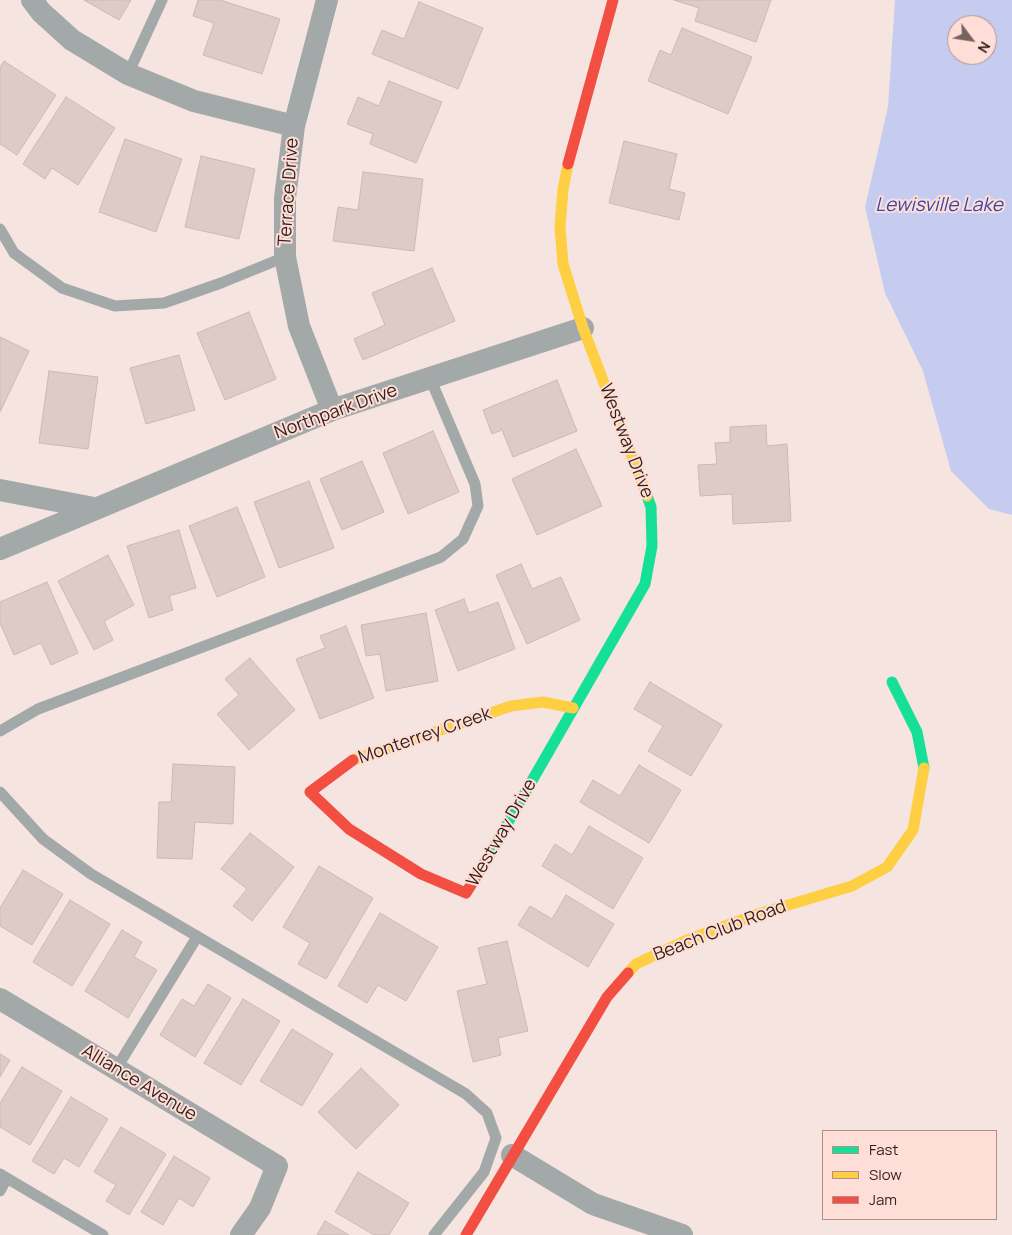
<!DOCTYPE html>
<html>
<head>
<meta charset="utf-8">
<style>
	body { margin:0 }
	#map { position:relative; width:1012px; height:1235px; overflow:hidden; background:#f5e4df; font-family:Manrope,sans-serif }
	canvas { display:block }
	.legend { position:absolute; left:822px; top:1130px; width:175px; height:90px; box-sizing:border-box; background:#feded6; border:1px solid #ac928b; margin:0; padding:6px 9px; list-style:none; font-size:15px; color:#321f1b }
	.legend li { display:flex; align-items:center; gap:10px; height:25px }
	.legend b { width:25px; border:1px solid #ac928b }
	.north { position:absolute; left:947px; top:15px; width:50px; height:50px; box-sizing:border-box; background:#feded6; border:1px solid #ac928b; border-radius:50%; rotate:121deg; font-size:14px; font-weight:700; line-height:20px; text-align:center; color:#321f1b }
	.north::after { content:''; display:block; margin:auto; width:18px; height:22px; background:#766460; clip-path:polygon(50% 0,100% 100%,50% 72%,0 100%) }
</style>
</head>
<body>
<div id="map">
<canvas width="1012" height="1235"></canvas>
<ul class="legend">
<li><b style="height:6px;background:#16e098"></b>Fast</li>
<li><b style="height:6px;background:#ffcf43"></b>Slow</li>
<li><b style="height:6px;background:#f24e42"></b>Jam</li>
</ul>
<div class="north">N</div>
</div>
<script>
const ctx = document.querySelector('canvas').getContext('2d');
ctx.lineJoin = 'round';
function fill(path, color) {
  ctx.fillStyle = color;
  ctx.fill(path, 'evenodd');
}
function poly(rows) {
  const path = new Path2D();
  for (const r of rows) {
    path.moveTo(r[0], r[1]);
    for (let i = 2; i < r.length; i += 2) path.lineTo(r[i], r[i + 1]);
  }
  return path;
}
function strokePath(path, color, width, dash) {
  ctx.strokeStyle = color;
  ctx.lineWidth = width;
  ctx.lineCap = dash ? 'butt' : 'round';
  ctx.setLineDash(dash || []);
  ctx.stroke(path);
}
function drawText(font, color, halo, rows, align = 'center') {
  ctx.font = font + ' Manrope,sans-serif';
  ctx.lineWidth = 4;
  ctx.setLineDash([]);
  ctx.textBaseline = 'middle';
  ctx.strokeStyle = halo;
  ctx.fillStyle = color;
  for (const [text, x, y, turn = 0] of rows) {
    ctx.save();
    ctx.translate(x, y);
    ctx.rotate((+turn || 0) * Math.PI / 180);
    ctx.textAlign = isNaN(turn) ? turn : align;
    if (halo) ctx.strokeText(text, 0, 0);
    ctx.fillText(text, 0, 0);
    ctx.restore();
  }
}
const water = poly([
	[895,0,1012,0,1012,515,989,509,951,471,923,371,885,293,865,207,888,107],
	[957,25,987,25,987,55,957,55]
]);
const building = poly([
	[84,0,131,0,119,20,84,0],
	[198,0,220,0,280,19,262,74,203,55,214,23,193,16,198,0],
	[674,0,771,0,756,42,695,21,699,8,674,0],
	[419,2,483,28,458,89,372,54,382,30,404,39,419,2],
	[682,28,752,57,728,114,648,81,660,50,671,55,682,28],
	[4,61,56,95,17,155,0,144,0,67,4,61],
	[389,81,442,102,416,163,370,144,373,134,347,124,358,97,379,106,389,81],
	[66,97,115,128,78,185,52,168,45,179,23,164,66,97],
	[125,139,182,159,156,232,99,212,125,139],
	[624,141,677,154,669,189,685,193,679,220,609,203,624,141],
	[201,156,255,169,239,239,185,227,201,156],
	[363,172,423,179,414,251,333,241,338,207,358,210,363,172],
	[432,268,455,321,363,360,354,339,385,325,372,293,432,268],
	[249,312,276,379,225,400,197,333,249,312],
	[0,337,29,351,0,412,0,337],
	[179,355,195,410,146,424,130,368,179,355],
	[49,371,98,377,88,449,39,443,49,371],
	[557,380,577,431,513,457,502,430,492,434,483,410,557,380],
	[766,425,767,446,787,444,791,521,733,524,732,494,700,496,698,465,717,464,715,443,730,442,730,427,766,425],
	[433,431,459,492,408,514,383,453,433,431],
	[576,449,602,506,537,535,512,479,576,449],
	[362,461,384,512,342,530,320,479,362,461],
	[309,481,334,548,279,568,254,502,309,481],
	[237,507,265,577,217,597,189,526,237,507],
	[179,530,196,588,169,596,173,610,149,618,127,546,179,530],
	[108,555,134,605,104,621,113,640,94,650,58,581,108,555],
	[521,564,532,589,561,577,580,620,527,644,496,575,521,564],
	[47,582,78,653,51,665,41,643,14,655,0,623,0,602,47,582],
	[464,599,469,613,498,602,515,649,458,671,435,610,464,599],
	[426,613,438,681,386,691,380,654,366,656,361,625,426,613],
	[346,626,374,698,320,719,296,659,325,648,320,636,346,626],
	[250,658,295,710,249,750,217,714,239,695,225,679,250,658],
	[650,682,722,725,691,776,648,751,663,726,634,709,650,682],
	[173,764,235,767,233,824,195,822,192,859,157,858,159,802,171,802,173,764],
	[639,765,681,790,649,843,580,802,593,780,620,796,639,765],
	[589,826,643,858,613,909,542,866,555,844,572,855,589,826],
	[250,833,294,867,252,921,233,906,247,889,221,869,250,833],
	[319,866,373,898,326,979,298,964,310,943,283,927,319,866],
	[23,870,63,894,32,945,0,926,0,908,23,870],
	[566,895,614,924,588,967,518,925,530,906,552,919,566,895],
	[70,900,110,924,72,986,33,962,70,900],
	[380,913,438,947,406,1001,378,985,367,1003,338,986,380,913],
	[122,930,142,942,134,957,157,970,128,1018,85,991,122,930],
	[507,941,528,1031,498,1038,501,1055,473,1062,457,991,487,984,478,948,507,941],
	[208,984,231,998,195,1057,160,1035,182,999,194,1006,208,984],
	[243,999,280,1021,241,1085,204,1063,243,999],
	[292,1029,333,1054,302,1106,260,1081,292,1029],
	[0,1054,10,1060,0,1077,0,1054],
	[22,1067,62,1091,30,1145,0,1127,0,1103,22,1067],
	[361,1068,399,1105,356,1149,318,1112,361,1068],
	[71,1097,108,1119,79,1167,64,1158,54,1174,32,1161,71,1097],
	[121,1127,166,1154,129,1215,106,1201,116,1185,94,1172,121,1127],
	[174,1156,210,1178,193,1207,179,1198,163,1225,141,1212,174,1156],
	[358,1172,409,1203,389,1235,374,1235,335,1212,358,1172],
	[325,1221,349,1235,317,1235,325,1221]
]);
const lane = poly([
	[128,74,162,0],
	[0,229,14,253,62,288,115,306,164,303,221,283,285,257],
	[0,731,38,709,441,557,463,539,478,506,475,484,430,378],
	[0,792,43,839,91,874,466,1094,487,1113,496,1138,484,1172,434,1235],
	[116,1069,197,937],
	[0,1174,103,1235],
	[0,1191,7,1178]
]);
const street = poly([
	[32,0,41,12,72,40,128,74,194,101,294,126],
	[327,0,294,126,285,198,285,257,299,326,332,410],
	[0,490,94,508],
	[0,549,332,410,583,328],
	[0,999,277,1166,260,1208,241,1235],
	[512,1155,593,1204,682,1235]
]);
const fast = poly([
	[892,682,917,732,924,768],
	[487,859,645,584,652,546,651,507,647,496]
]);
const slow = poly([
	[568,164,563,189,560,227,563,264,583,328,647,496],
	[353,760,511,706,543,702,573,708],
	[628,973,636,964,687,940,758,914,852,886,887,867,913,830,924,768]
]);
const jam = poly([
	[568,164,613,0],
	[353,760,310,792,349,829,421,874,466,893,487,859],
	[466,1235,607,997,628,973]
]);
const streetNames = [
	["Terrace Drive",289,192,-86],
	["Northpark Drive",336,412,-20],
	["Westway Drive",626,441,69],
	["Monterrey Creek",425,736,-19],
	["Westway Drive",502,833,-60],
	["Beach Club Road",720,931,-21],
	["Alliance Avenue",139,1083,31]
];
const waterNames = [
	["Lewisville Lake",939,206]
];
fill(water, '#c6ccef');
fill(building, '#decbc7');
strokePath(building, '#cab9b4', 1);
strokePath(lane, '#a3a8a9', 11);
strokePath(street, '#a3a8a9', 22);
strokePath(fast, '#16e098', 11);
strokePath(slow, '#ffcf43', 11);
strokePath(jam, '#f24e42', 11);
drawText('18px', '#321f1b', '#feded6', streetNames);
drawText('italic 19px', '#3a47aa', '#feded6', waterNames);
</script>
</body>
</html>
